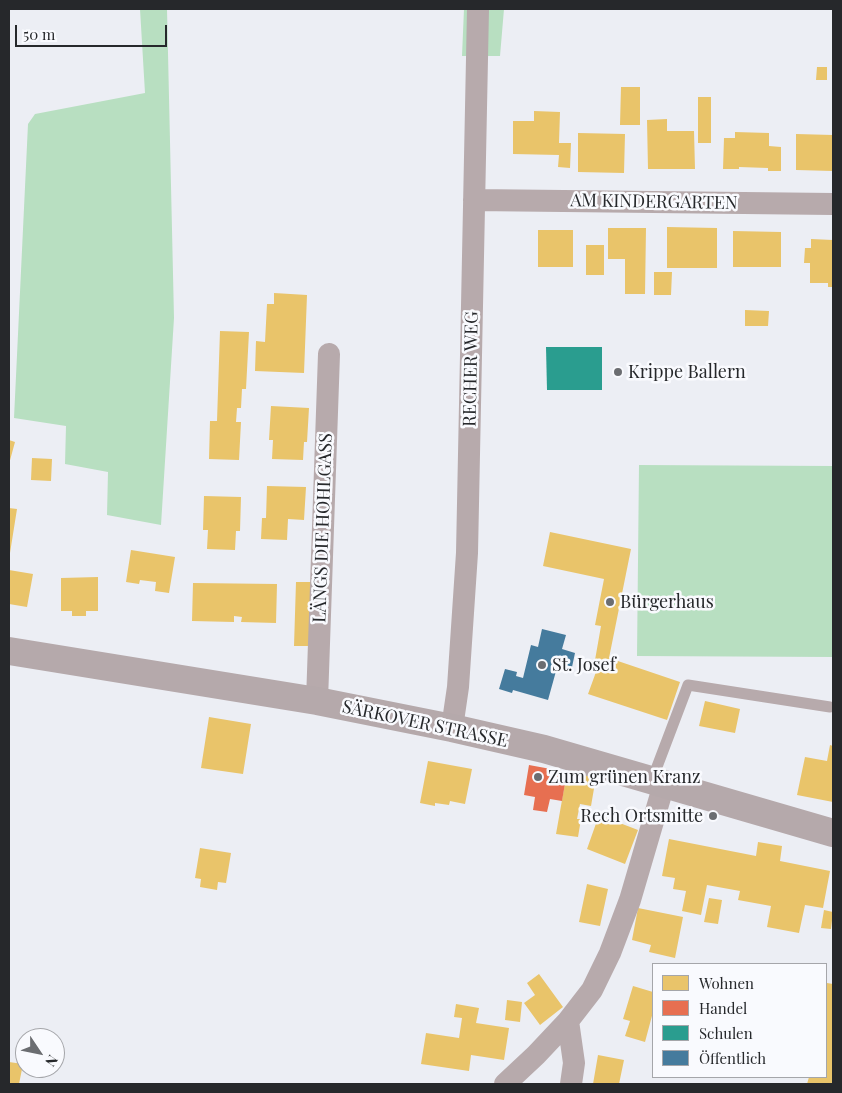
<!DOCTYPE html>
<html>
<head>
<meta charset="utf-8">
<style>
	body { margin:0 }
	#map { position:relative; width:842px; height:1093px; overflow:hidden; background:#eceef4; font-family:"Playfair Display",serif }
	canvas { display:block }
	.frame { position:absolute; inset:0; border:10px solid #26282b; pointer-events:none }
	.legend { position:absolute; left:652px; top:963px; width:175px; height:115px; box-sizing:border-box; background:#f9fafe; border:1px solid #a5a6aa; margin:0; padding:6px 9px; list-style:none; font-size:15px; color:#26282b }
	.legend li { display:flex; align-items:center; gap:10px; height:25px }
	.legend b { width:25px; border:1px solid #a5a6aa }
	.north { position:absolute; left:15px; top:1028px; width:50px; height:50px; box-sizing:border-box; background:#f9fafe; border:1px solid #a5a6aa; border-radius:50%; rotate:124deg; font-size:14px; font-weight:700; line-height:20px; text-align:center; color:#26282b }
	.north::after { content:''; display:block; margin:auto; width:18px; height:22px; background:#6b6d71; clip-path:polygon(50% 0,100% 100%,50% 72%,0 100%) }
	.scale { position:absolute; left:15px; top:25px; width:152px; height:22px; box-sizing:border-box; border:2px solid #26282b; border-top:0; padding-left:6px; font-size:15px; line-height:18px; white-space:nowrap; color:#26282b; -webkit-text-stroke:4px #f9fafe; paint-order:stroke }
</style>
</head>
<body>
<div id="map">
<canvas width="842" height="1093"></canvas>
<div class="frame"></div>
<ul class="legend">
<li><b style="height:14px;background:#e9c46a"></b>Wohnen</li>
<li><b style="height:14px;background:#e76f51"></b>Handel</li>
<li><b style="height:14px;background:#2a9d8f"></b>Schulen</li>
<li><b style="height:14px;background:#457b9d"></b>Öffentlich</li>
</ul>
<div class="north">N</div>
<div class="scale">50 m</div>
</div>
<script>
const ctx = document.querySelector('canvas').getContext('2d');
ctx.lineJoin = 'round';
function fill(path, color) {
  ctx.fillStyle = color;
  ctx.fill(path, 'evenodd');
}
function poly(rows) {
  const path = new Path2D();
  for (const r of rows) {
    path.moveTo(r[0], r[1]);
    for (let i = 2; i < r.length; i += 2) path.lineTo(r[i], r[i + 1]);
  }
  return path;
}
function strokePath(path, color, width, dash) {
  ctx.strokeStyle = color;
  ctx.lineWidth = width;
  ctx.lineCap = dash ? 'butt' : 'round';
  ctx.setLineDash(dash || []);
  ctx.stroke(path);
}
function drawText(font, color, halo, rows, align = 'center') {
  ctx.font = font + ' "Playfair Display",serif';
  ctx.lineWidth = 5;
  ctx.setLineDash([]);
  ctx.textBaseline = 'middle';
  ctx.strokeStyle = halo;
  ctx.fillStyle = color;
  for (const [text, x, y, turn = 0] of rows) {
    ctx.save();
    ctx.translate(x, y);
    ctx.rotate((+turn || 0) * Math.PI / 180);
    ctx.textAlign = isNaN(turn) ? turn : align;
    if (halo) ctx.strokeText(text, 0, 0);
    ctx.fillText(text, 0, 0);
    ctx.restore();
  }
}
const green = poly([
	[140,9,167,9,174,318,161,525,107,515,108,472,65,464,66,426,14,418,28,124,35,114,145,93],
	[464,9,504,9,500,56,462,56],
	[639,465,833,466,833,657,637,656]
]);
const homes = poly([
	[817,67,827,67,827,80,816,80],
	[621,87,640,87,640,125,620,125],
	[698,97,711,97,711,143,698,143],
	[534,111,560,112,559,143,571,143,570,168,558,167,559,155,513,154,513,121,534,121],
	[667,119,667,131,694,131,695,169,648,169,647,120],
	[735,132,769,133,769,146,781,147,781,171,768,171,768,168,739,167,739,169,723,169,724,138,735,138],
	[578,133,625,134,624,173,578,172],
	[796,134,833,135,833,171,796,170],
	[667,227,717,228,717,268,667,268],
	[608,228,646,228,645,294,625,294,625,259,608,259],
	[538,230,573,230,573,267,538,267],
	[733,231,781,232,781,267,733,267],
	[811,239,833,240,833,287,828,287,828,283,810,283,810,263,804,263,805,248,811,248],
	[586,245,604,245,604,275,586,275],
	[654,272,672,272,671,295,654,295],
	[274,293,307,295,304,373,255,371,256,341,265,342,267,304,274,304],
	[745,310,769,311,768,326,745,326],
	[220,331,249,332,246,389,242,389,241,408,237,408,236,422,241,422,239,460,209,459,210,421,217,421],
	[271,406,309,408,307,442,304,442,303,460,272,459,273,440,269,440],
	[9,440,15,442,9,464],
	[32,458,52,459,51,481,31,480],
	[267,486,306,487,304,520,288,519,287,540,261,539,262,518,266,518],
	[204,496,241,497,240,531,236,531,235,550,207,549,208,530,203,530],
	[9,508,17,509,10,553,9,553],
	[550,532,631,549,609,658,680,682,667,720,588,694,600,661,595,660,601,626,595,625,604,579,543,566],
	[131,550,175,557,169,593,155,591,156,582,140,580,139,584,126,582],
	[9,570,33,574,27,607,9,604],
	[98,577,98,611,86,611,86,616,72,616,72,611,61,611,61,578],
	[296,582,314,582,313,646,294,646],
	[193,583,277,584,276,623,241,622,242,617,234,616,234,622,192,621],
	[705,701,740,709,735,733,699,726],
	[209,717,251,724,243,774,201,768],
	[830,745,833,746,833,802,797,795,805,757,827,761],
	[428,761,472,769,465,804,450,801,449,805,435,803,435,806,420,803],
	[567,772,596,777,591,806,580,804,577,819,581,819,578,837,556,834],
	[599,815,638,830,625,864,587,849],
	[669,839,756,856,758,842,782,846,780,861,830,871,823,908,805,905,799,933,767,927,771,906,738,900,740,891,707,885,701,915,682,911,686,891,673,889,675,878,662,876],
	[200,848,231,853,226,883,218,882,217,890,200,887,201,879,195,878],
	[587,884,608,889,600,926,579,922],
	[709,898,722,900,718,924,704,922],
	[638,908,683,917,675,958,649,952,651,945,632,940],
	[824,910,833,912,831,929,821,928],
	[539,974,563,1007,540,1025,524,1003,535,995,527,983],
	[827,983,833,984,833,1084,807,1084,809,1077,826,1077,826,991],
	[633,986,653,992,653,1012,645,1042,625,1036,630,1021,623,1019],
	[507,1000,522,1002,520,1022,505,1020],
	[456,1004,479,1008,476,1023,509,1028,504,1060,471,1055,469,1071,421,1064,426,1033,459,1038,462,1018,454,1017],
	[598,1055,624,1060,619,1084,593,1084],
	[9,1062,23,1064,19,1084,9,1084]
]);
const shops = poly([
	[529,765,567,772,562,801,550,799,547,812,533,810,535,797,524,795]
]);
const schools = poly([
	[546,347,602,347,602,390,547,390]
]);
const public = poly([
	[542,629,566,635,562,649,575,653,572,667,558,664,548,700,513,690,512,693,499,689,505,669,517,672,516,676,523,678,531,645,538,647]
]);
const service = poly([
	[652,780,688,685,830,707]
]);
const minor = poly([
	[474,200,833,204],
	[317,701,329,354],
	[452,728,458,687,467,553,478,9],
	[568,1021,574,1063,571,1084],
	[505,1084,536,1055,568,1021,592,990,610,953,630,900,664,784]
]);
const secondary = poly([
	[9,651,317,701,452,728,544,749,833,833]
]);
const markers = [
	[618,372,5,"#6b6d71"],
	[610,602,5,"#6b6d71"],
	[542,665,5,"#6b6d71"],
	[538,777,5,"#6b6d71"],
	[713,816,5,"#6b6d71"]
];
const streetNames = [
	["AM KINDERGARTEN",654,202,1],
	["RECHER WEG",471,369,-89],
	["LÄNGS DIE HOHLGASS",323,528,-88],
	["SÄRKOVER STRASSE",425,724,12]
];
const poiNames = [
	["Krippe Ballern",628,372],
	["Bürgerhaus",620,602],
	["St. Josef",552,665],
	["Zum grünen Kranz",548,777],
	["Rech Ortsmitte",703,816,"right"]
];
fill(green, '#b8dfc1');
fill(homes, '#e9c46a');
fill(shops, '#e76f51');
fill(schools, '#2a9d8f');
fill(public, '#457b9d');
strokePath(service, '#b7aaac', 11);
strokePath(minor, '#b7aaac', 22);
strokePath(secondary, '#b5a9ab', 28);
for (const [x, y, r, color] of markers) {
  const dot = new Path2D();
  dot.arc(x, y, r, 0, 2 * Math.PI);
  ctx.fillStyle = color;
  ctx.fill(dot);
  strokePath(dot, '#f9fafe', 2);
}
drawText('18px', '#26282b', '#f9fafe', streetNames);
drawText('18px', '#26282b', '#f9fafe', poiNames, 'left');
</script>
</body>
</html>
